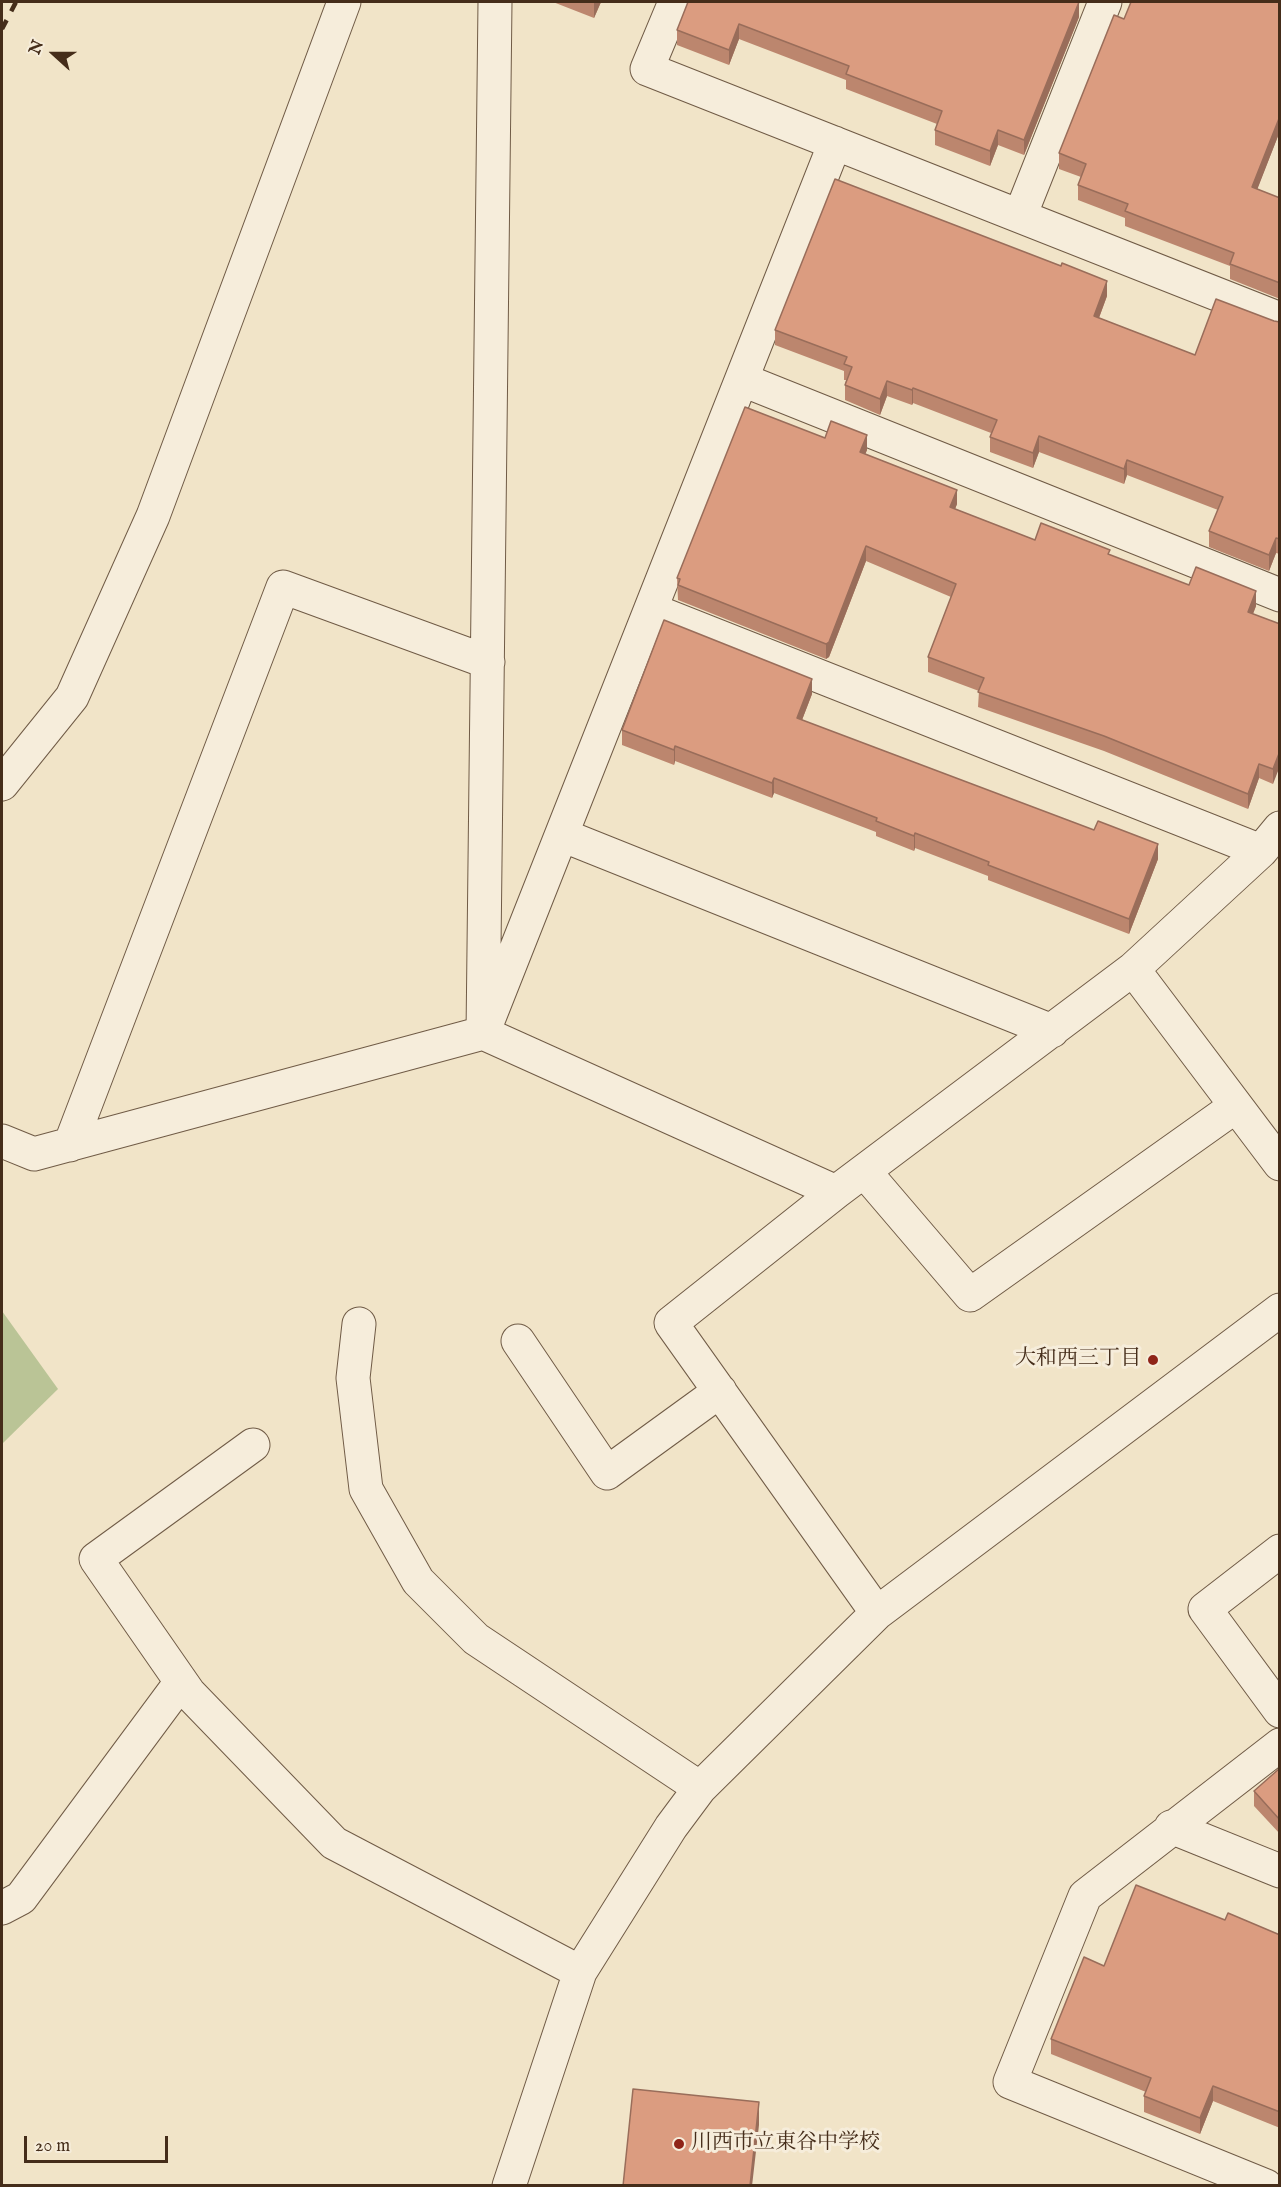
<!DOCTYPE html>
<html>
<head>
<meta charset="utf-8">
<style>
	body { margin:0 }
	#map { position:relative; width:1281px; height:2187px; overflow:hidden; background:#f1e4c8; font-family:"IM FELL English",serif }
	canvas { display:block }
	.frame { position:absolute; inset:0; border:3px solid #452d1a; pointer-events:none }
	.north { position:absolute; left:24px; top:24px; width:60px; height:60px; -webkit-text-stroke:4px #f6eddb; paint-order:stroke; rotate:291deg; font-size:16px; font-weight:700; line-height:24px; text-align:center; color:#452d1a }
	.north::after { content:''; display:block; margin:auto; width:21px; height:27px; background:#452d1a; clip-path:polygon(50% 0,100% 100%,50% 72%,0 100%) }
	.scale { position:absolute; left:24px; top:2136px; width:144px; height:27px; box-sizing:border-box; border:3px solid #452d1a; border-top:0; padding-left:8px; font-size:18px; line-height:21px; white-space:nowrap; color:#452d1a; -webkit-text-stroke:4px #f6eddb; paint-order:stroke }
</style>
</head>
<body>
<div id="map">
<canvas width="1281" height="2187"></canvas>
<div class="frame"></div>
<div class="north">N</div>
<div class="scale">20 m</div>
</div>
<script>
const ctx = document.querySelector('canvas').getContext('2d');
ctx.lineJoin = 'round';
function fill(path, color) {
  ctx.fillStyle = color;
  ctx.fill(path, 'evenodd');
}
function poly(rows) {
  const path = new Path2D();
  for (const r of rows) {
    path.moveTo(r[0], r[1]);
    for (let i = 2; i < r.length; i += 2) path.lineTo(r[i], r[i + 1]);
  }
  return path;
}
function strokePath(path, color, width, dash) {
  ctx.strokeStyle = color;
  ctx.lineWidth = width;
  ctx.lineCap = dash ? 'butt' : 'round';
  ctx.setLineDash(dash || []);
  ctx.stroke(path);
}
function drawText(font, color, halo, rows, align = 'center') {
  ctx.font = font + ' "IM FELL English","Noto Serif JP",serif';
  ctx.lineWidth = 6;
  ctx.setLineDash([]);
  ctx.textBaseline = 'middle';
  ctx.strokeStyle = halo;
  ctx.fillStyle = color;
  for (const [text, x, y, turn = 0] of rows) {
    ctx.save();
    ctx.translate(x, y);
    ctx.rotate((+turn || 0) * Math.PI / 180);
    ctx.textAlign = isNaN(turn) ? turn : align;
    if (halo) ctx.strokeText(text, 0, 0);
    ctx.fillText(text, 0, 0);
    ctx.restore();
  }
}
const green = poly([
	[2,1311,58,1389,2,1444]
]);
const minor = poly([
	[675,2,647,69,1280,319],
	[835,143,483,1033,836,1192,1133,969,1261,851,1280,828],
	[1020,216,1105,2],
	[743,380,1280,595],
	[652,610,1261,851],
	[2,784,72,697,153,516,344,2],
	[562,835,1052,1031],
	[1133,969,1280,1164],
	[2,1141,34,1154,483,1033,495,2],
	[70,1145,283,587,488,662],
	[864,1171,970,1295,1236,1106],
	[836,1192,671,1323,877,1613],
	[359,1324,353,1378,366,1489,418,1581,476,1639,700,1788],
	[518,1341,607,1473,720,1391],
	[253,1445,96,1559,189,1693,334,1843,580,1972],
	[1280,1551,1205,1609,1280,1711],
	[1171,1827,1280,1871],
	[2,1908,21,1898,181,1682],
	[509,2186,580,1972,671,1827,700,1788,877,1613,1280,1310],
	[1266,2186,1010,2082,1085,1896,1280,1745]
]);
const rail = poly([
	[2,29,16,2]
]);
const wall = poly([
	[553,2,601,2,594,18],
	[688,2,1079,17,1024,155,998,145,990,166,935,145,935,130,937,124,846,89,846,80,739,39,729,65,677,45,677,30],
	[1280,131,1257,189,1280,198,1280,299,1230,279,1230,266,1125,226,1125,218,1078,200,1078,185,1081,177,1059,169,1059,153],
	[1107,296,1099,318,1195,355,1274,321,1280,322,1280,554,1276,553,1269,571,1209,547,1209,531,1218,510,1127,475,1124,484,1039,452,1033,468,990,452,990,437,991,433,913,403,912,405,887,396,880,415,845,400,845,385,846,380,844,380,844,371,775,345,775,330],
	[825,438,867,450,865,454,957,504,955,509,1035,540,1110,555,1189,585,1256,606,1253,614,1280,624,1273,784,1259,778,1248,809,1104,751,978,707,979,691,928,672,928,657,951,597,866,561,829,657,826,659,678,600,677,578],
	[812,694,802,720,1158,859,1129,934,988,880,988,876,915,848,914,851,876,836,876,832,774,793,772,798,675,761,674,765,622,745,622,730],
	[1280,1768,1280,1834,1254,1806,1254,1791],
	[1225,1920,1280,1935,1280,2128,1213,2101,1200,2134,1144,2112,1144,2096,1146,2092,1051,2054,1051,2039,1104,1966]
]);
const shadedWall = poly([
	[594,2,601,2,594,18],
	[1079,2,1079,17,1024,155,1024,140],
	[739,24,739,39,729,65,729,50],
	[1280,116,1280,131,1252,203,1252,187],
	[998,130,998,145,990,166,990,151],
	[1107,281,1107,296,1094,331,1094,316],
	[887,381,887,396,880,415,880,399],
	[913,388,913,403,912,405,912,390],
	[867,435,867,450,860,467,860,452],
	[1039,436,1039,452,1033,468,1033,453],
	[1127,460,1127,475,1124,484,1124,469],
	[957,490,957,504,950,522,950,507],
	[1276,538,1276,553,1269,571,1269,555],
	[866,546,866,561,829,657,826,659,826,644],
	[1256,591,1256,606,1248,626,1248,612],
	[812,679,812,694,797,733,797,718],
	[675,746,675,761,674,765,674,750],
	[1280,751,1280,766,1273,784,1273,769],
	[1259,764,1259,778,1248,809,1248,794],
	[774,778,774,793,772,798,772,783],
	[915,833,915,848,914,851,914,836],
	[1158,844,1158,859,1129,934,1129,919],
	[1213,2086,1213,2101,1200,2134,1200,2118],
	[759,2102,759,2125,752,2186,750,2186]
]);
const building = poly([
	[688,2,1079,2,1024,140,998,130,990,151,935,130,942,111,846,74,849,66,739,24,729,50,677,30,688,2],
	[1131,2,1280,2,1280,116,1252,187,1280,198,1280,283,1230,264,1234,253,1125,211,1128,204,1078,185,1086,164,1059,153,1114,15,1124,19,1131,2],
	[835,179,1061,266,1062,263,1107,281,1094,316,1195,355,1216,299,1274,321,1280,322,1280,539,1276,538,1269,555,1209,531,1223,497,1127,460,1124,469,1039,436,1033,453,990,437,997,420,913,388,912,390,887,381,880,399,845,385,852,367,844,364,847,357,775,330,835,179],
	[745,407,825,438,831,421,867,435,860,452,957,490,950,507,1035,540,1041,523,1110,550,1108,554,1189,585,1196,567,1256,591,1248,612,1280,624,1280,751,1273,769,1259,764,1248,794,1104,736,978,692,984,678,928,657,956,584,866,546,829,642,826,644,678,585,680,579,677,578,745,407],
	[664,620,812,679,797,718,1094,830,1098,821,1158,844,1129,919,988,865,989,862,915,833,914,836,876,821,877,818,774,778,772,783,675,746,674,750,622,730,664,620],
	[1280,1768,1280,1820,1254,1791,1280,1768],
	[1136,1885,1225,1920,1228,1913,1280,1935,1280,2112,1213,2086,1200,2118,1144,2096,1151,2078,1051,2039,1084,1957,1104,1966,1136,1885],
	[633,2089,759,2102,750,2186,623,2186,633,2089]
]);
const markers = [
	[1153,1360,6,"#8f2418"],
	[679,2144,6,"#8f2418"]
];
const poiNames = [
	["大和西三丁目",1141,1360],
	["川西市立東谷中学校",691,2144,"left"]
];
fill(green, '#bac496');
strokePath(minor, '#705b46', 35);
strokePath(minor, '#f6eddb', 33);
strokePath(rail, '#452d1a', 4.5, [10, 10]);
fill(wall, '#bc866e');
fill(shadedWall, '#996d5a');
fill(building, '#db9c80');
strokePath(building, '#996d5a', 1.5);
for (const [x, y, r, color] of markers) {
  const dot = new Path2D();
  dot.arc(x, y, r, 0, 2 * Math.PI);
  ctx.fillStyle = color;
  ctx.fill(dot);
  strokePath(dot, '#f6eddb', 2);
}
drawText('21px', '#452d1a', '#f6eddb', poiNames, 'right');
</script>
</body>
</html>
